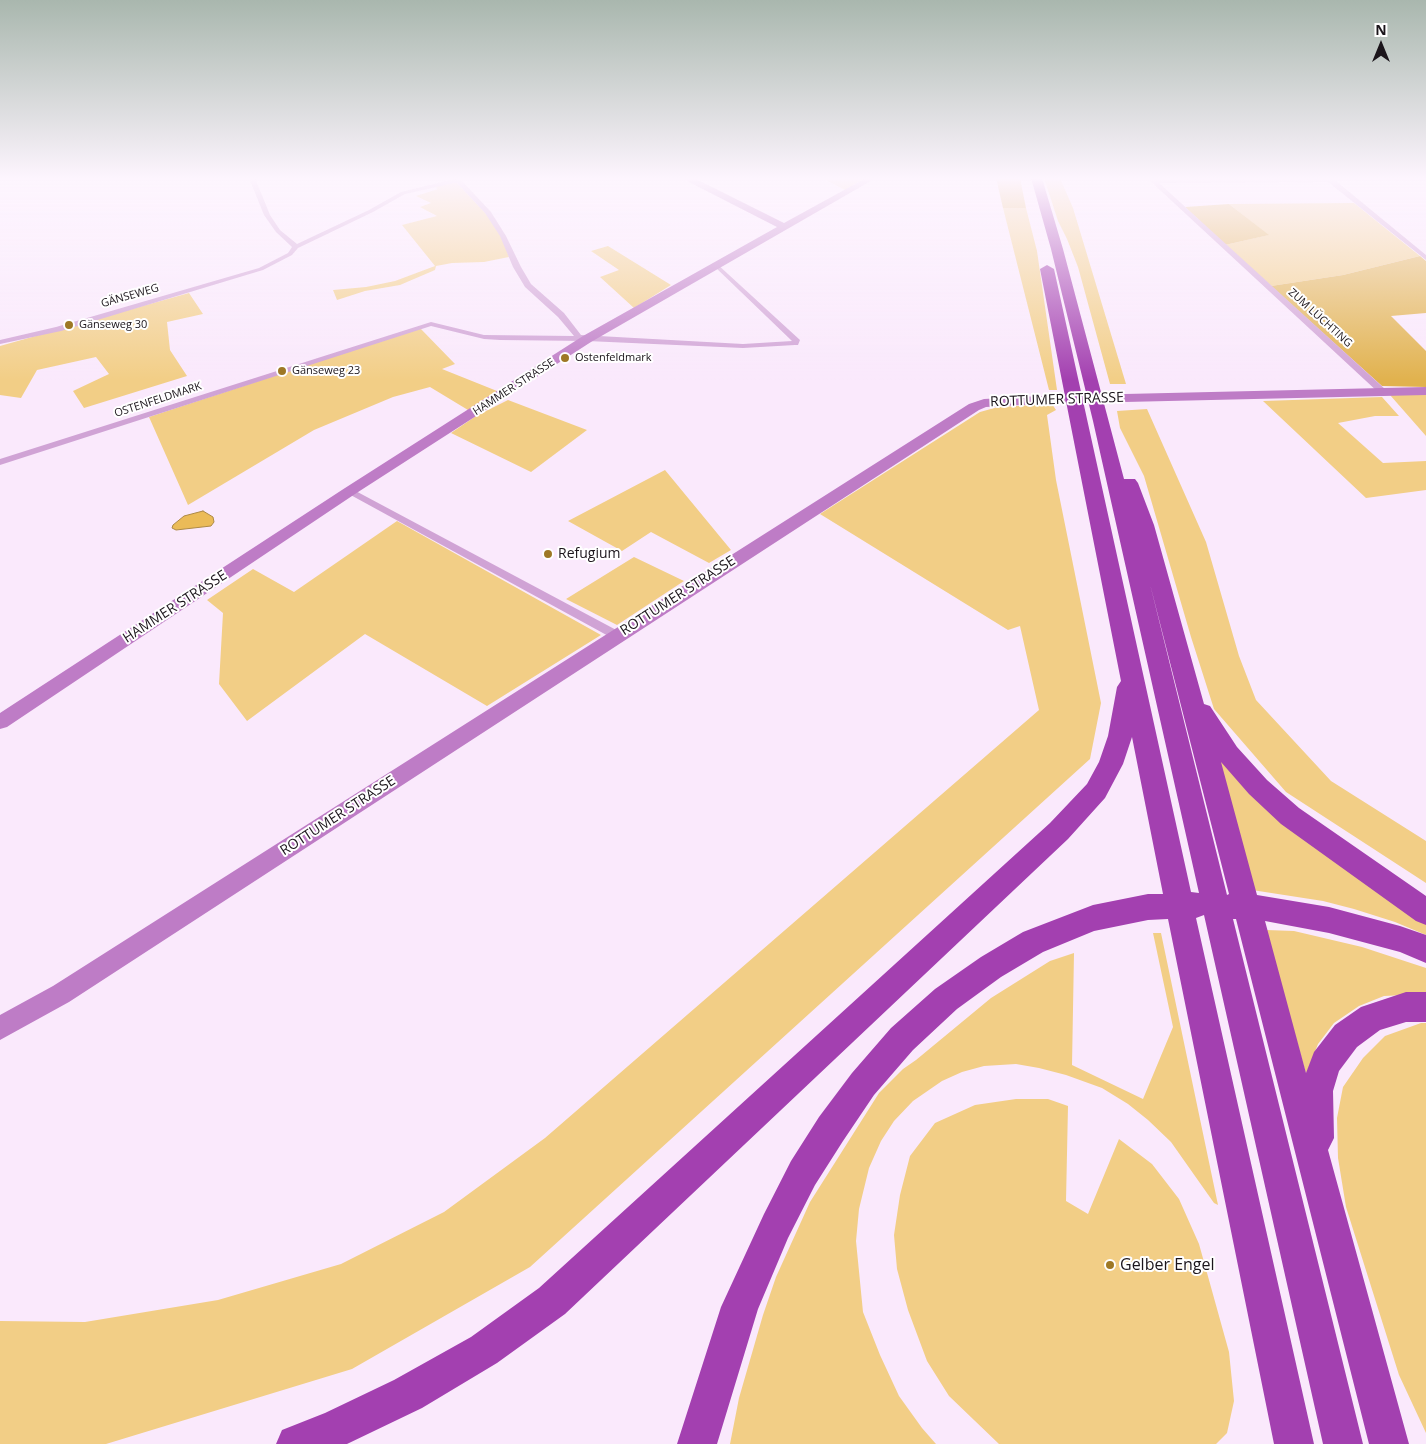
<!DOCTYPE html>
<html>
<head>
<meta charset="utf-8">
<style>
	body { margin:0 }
	#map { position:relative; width:1426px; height:1444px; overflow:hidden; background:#fae9fc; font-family:"Open Sans",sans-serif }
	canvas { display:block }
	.north { position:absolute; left:1356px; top:20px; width:50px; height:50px; -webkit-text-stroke:4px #fff; paint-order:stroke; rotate:0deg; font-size:14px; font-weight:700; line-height:20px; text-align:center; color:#1b151b }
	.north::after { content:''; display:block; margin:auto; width:18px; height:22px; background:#1b151b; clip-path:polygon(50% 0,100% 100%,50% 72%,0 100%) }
</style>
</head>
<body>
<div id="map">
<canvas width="1426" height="1444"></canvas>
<div class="north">N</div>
</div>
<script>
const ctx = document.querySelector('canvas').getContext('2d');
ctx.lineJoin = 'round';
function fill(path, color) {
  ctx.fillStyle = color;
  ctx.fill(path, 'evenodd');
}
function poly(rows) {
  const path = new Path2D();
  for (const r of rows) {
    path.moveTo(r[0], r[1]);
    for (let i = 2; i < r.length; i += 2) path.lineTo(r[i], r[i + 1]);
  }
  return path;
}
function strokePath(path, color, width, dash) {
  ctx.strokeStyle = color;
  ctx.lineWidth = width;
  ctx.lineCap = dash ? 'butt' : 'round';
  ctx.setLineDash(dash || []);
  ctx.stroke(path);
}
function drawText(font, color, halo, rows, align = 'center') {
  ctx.font = font + ' "Open Sans",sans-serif';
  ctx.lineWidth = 4;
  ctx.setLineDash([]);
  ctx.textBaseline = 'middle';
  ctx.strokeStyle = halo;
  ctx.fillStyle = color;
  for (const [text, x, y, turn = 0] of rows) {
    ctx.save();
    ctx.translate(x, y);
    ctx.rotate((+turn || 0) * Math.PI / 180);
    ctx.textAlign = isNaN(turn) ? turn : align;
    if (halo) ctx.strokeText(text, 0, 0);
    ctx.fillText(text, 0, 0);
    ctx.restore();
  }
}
const green = poly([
	[822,178,865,178,845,190],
	[1044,178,1060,178,1073,208,1126,384,1110,384,1078,267,1067,239,1058,221],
	[456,182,490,218,502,237,509,257,484,262,452,263,436,266,435,270,400,285,365,291,337,300,333,290,366,287,395,281,435,266,402,225,437,216,420,207,431,203,416,196,438,189,434,186],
	[1354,203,1420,256,1343,275,1271,286,1225,245,1268,235,1229,204],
	[1003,208,1026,208,1037,251,1057,390,1049,390],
	[608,246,671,285,634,308,600,277,619,270,591,251],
	[189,293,203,314,167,322,170,350,187,376,84,408,73,391,109,374,96,357,37,370,21,398,0,395,0,346],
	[420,328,455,364,442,369,497,391,468,410,430,387,393,397,314,430,188,505,149,417],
	[1390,395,1426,395,1426,436],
	[1382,397,1399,416,1375,416,1338,423,1383,463,1426,461,1426,490,1366,498,1263,401],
	[508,400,587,430,531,472,451,433,476,416],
	[1052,404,1056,410,1047,415,1056,480,1101,703,1090,759,530,1267,352,1369,106,1444,0,1444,0,1321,85,1322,218,1300,341,1264,444,1212,545,1138,1039,710,1020,626,1008,630,820,514,980,412,998,407],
	[1147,409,1206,542,1239,656,1256,700,1331,781,1426,841,1426,883,1286,792,1214,709,1191,637,1144,476,1120,428,1117,411],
	[665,470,731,550,709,563,651,532,622,551,568,521],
	[397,521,601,635,487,706,365,634,247,721,219,684,223,613,207,600,253,569,294,592],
	[634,557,684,581,617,625,566,599],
	[1210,744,1426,918,1426,935,1395,922,1354,909,1323,901,1252,890],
	[1266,930,1294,931,1362,947,1426,968,1426,994,1384,996,1359,1006,1334,1023,1318,1044,1306,1074],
	[1153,933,1161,933,1218,1205,1214,1203,1171,1142,1148,1120,1128,1104,1102,1088,1066,1075,1039,1068,1016,1064,984,1066,962,1072,942,1081,913,1101,894,1121,881,1141,869,1168,859,1209,856,1241,863,1312,880,1355,899,1396,922,1428,936,1444,730,1444,739,1398,763,1315,776,1277,810,1202,879,1093,903,1069,916,1060,991,998,1050,961,1074,953,1072,1065,1143,1099,1173,1027],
	[1421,1023,1426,1023,1426,1433,1399,1375,1346,1207,1338,1158,1337,1118,1343,1087,1363,1058,1385,1036],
	[1016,1099,1048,1099,1068,1106,1066,1201,1088,1214,1119,1139,1152,1164,1179,1199,1199,1244,1229,1352,1234,1401,1227,1433,1216,1444,999,1444,949,1396,927,1361,908,1310,897,1269,894,1235,900,1195,910,1156,935,1123,975,1105]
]);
const forest = poly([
	[996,178,1020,178,1026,208,1003,208],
	[1229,204,1269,235,1225,245,1185,207],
	[1420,256,1426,261,1426,313,1391,316,1426,351,1426,387,1382,386,1271,286,1343,275]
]);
const water = poly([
	[203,511,213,517,214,522,211,526,176,530,172,528,173,525,184,516,203,511]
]);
const street = poly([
	[249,178,255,178,270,215,280,230,297,244,369,210,401,192,454,179,461,180,491,212,506,236,521,267,531,284,564,313,581,335,743,344,792,341,714,266,712,265,716,263,800,340,798,345,795,345,743,348,587,341,500,340,484,339,431,326,0,465,0,459,431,322,484,335,574,336,558,317,525,287,513,267,500,236,485,213,457,183,454,183,405,194,373,212,298,248,292,255,263,270,61,331,0,344,0,340,56,327,259,268,288,253,292,247,276,232,264,215,249,178],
	[1147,178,1426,178,1426,181,1336,181,1426,255,1426,260,1328,182,1159,183,1385,389,1385,393,1379,393,1147,178],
	[350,488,620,632,622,635,616,639,612,638,347,493,347,489,350,488]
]);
const secondary = poly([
	[684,178,694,178,784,223,866,178,876,178,591,342,355,494,7,727,0,729,0,713,345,488,583,336,777,227,685,180,684,178],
	[1426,387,1426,395,1039,404,986,407,979,410,69,1002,0,1040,0,1015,53,986,969,404,984,399,1039,396,1426,387]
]);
const highway = poly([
	[1031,178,1042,178,1063,249,1124,479,1135,479,1138,483,1154,525,1204,704,1210,706,1237,747,1267,780,1299,808,1426,896,1426,925,1416,921,1281,824,1249,794,1221,762,1257,895,1329,907,1400,926,1426,935,1426,963,1400,952,1329,933,1265,921,1306,1073,1314,1052,1335,1025,1361,1007,1406,992,1426,992,1426,1022,1406,1022,1380,1030,1357,1047,1339,1071,1333,1091,1334,1138,1328,1150,1409,1444,1369,1444,1236,919,1233,919,1363,1444,1323,1444,1204,915,1196,918,1314,1444,1274,1444,1168,919,1148,920,1094,931,1043,952,1001,977,957,1009,913,1050,874,1095,843,1141,815,1185,788,1238,758,1309,717,1444,677,1444,721,1307,764,1214,791,1161,819,1117,852,1073,891,1028,935,989,981,957,1023,932,1093,905,1148,894,1163,894,1132,737,1123,764,1105,798,1068,839,565,1314,497,1363,422,1408,347,1444,276,1444,282,1430,325,1413,394,1380,471,1337,539,1288,1050,823,1087,784,1099,762,1108,736,1117,687,1121,681,1040,269,1047,265,1054,269,1191,892,1199,893,1093,421,1051,249,1031,178],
	[1150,584,1229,894,1227,895,1150,584]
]);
const markers = [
	[69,325,5,"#9e7825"],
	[565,358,5,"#9e7825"],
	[282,371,5,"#9e7825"],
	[548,554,5,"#9e7825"],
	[1110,1265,5,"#9e7825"]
];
const farStreetnames = [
	["GÄNSEWEG",130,296,-16],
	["ZUM LÜCHTING",1320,318,42],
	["HAMMER STRASSE",514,387,-33],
	["OSTENFELDMARK",158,400,-18]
];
const farPoinames = [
	["Gänseweg 30",79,325],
	["Ostenfeldmark",575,358],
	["Gänseweg 23",292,371]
];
const streetNames = [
	["ROTTUMER STRASSE",1057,400,-2],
	["ROTTUMER STRASSE",678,596,-33],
	["HAMMER STRASSE",175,607,-33],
	["ROTTUMER STRASSE",338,816,-33]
];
const poiNames = [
	["Refugium",558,554]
];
const nearPoinames = [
	["Gelber Engel",1120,1265]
];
fill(green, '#f2ce86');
fill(forest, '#e1b24e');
fill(water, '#ebbb58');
strokePath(water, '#ad8946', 1);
fill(street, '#d0a3d5');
fill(secondary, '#be7cc6');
fill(highway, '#a340b0');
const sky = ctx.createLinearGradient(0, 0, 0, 380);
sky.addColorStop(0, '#a9b7ae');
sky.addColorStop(0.47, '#fdf5fe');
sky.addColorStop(1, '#fdf5fe00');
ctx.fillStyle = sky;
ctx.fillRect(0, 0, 1426, 380);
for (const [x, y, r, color] of markers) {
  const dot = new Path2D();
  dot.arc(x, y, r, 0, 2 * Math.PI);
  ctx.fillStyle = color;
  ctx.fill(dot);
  strokePath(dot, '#fff', 2);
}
drawText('11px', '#1b151b', '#fff', farStreetnames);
drawText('11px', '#1b151b', '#fff', farPoinames, 'left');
drawText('14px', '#1b151b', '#fff', streetNames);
drawText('14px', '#1b151b', '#fff', poiNames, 'left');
drawText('16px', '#1b151b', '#fff', nearPoinames, 'left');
</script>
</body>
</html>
